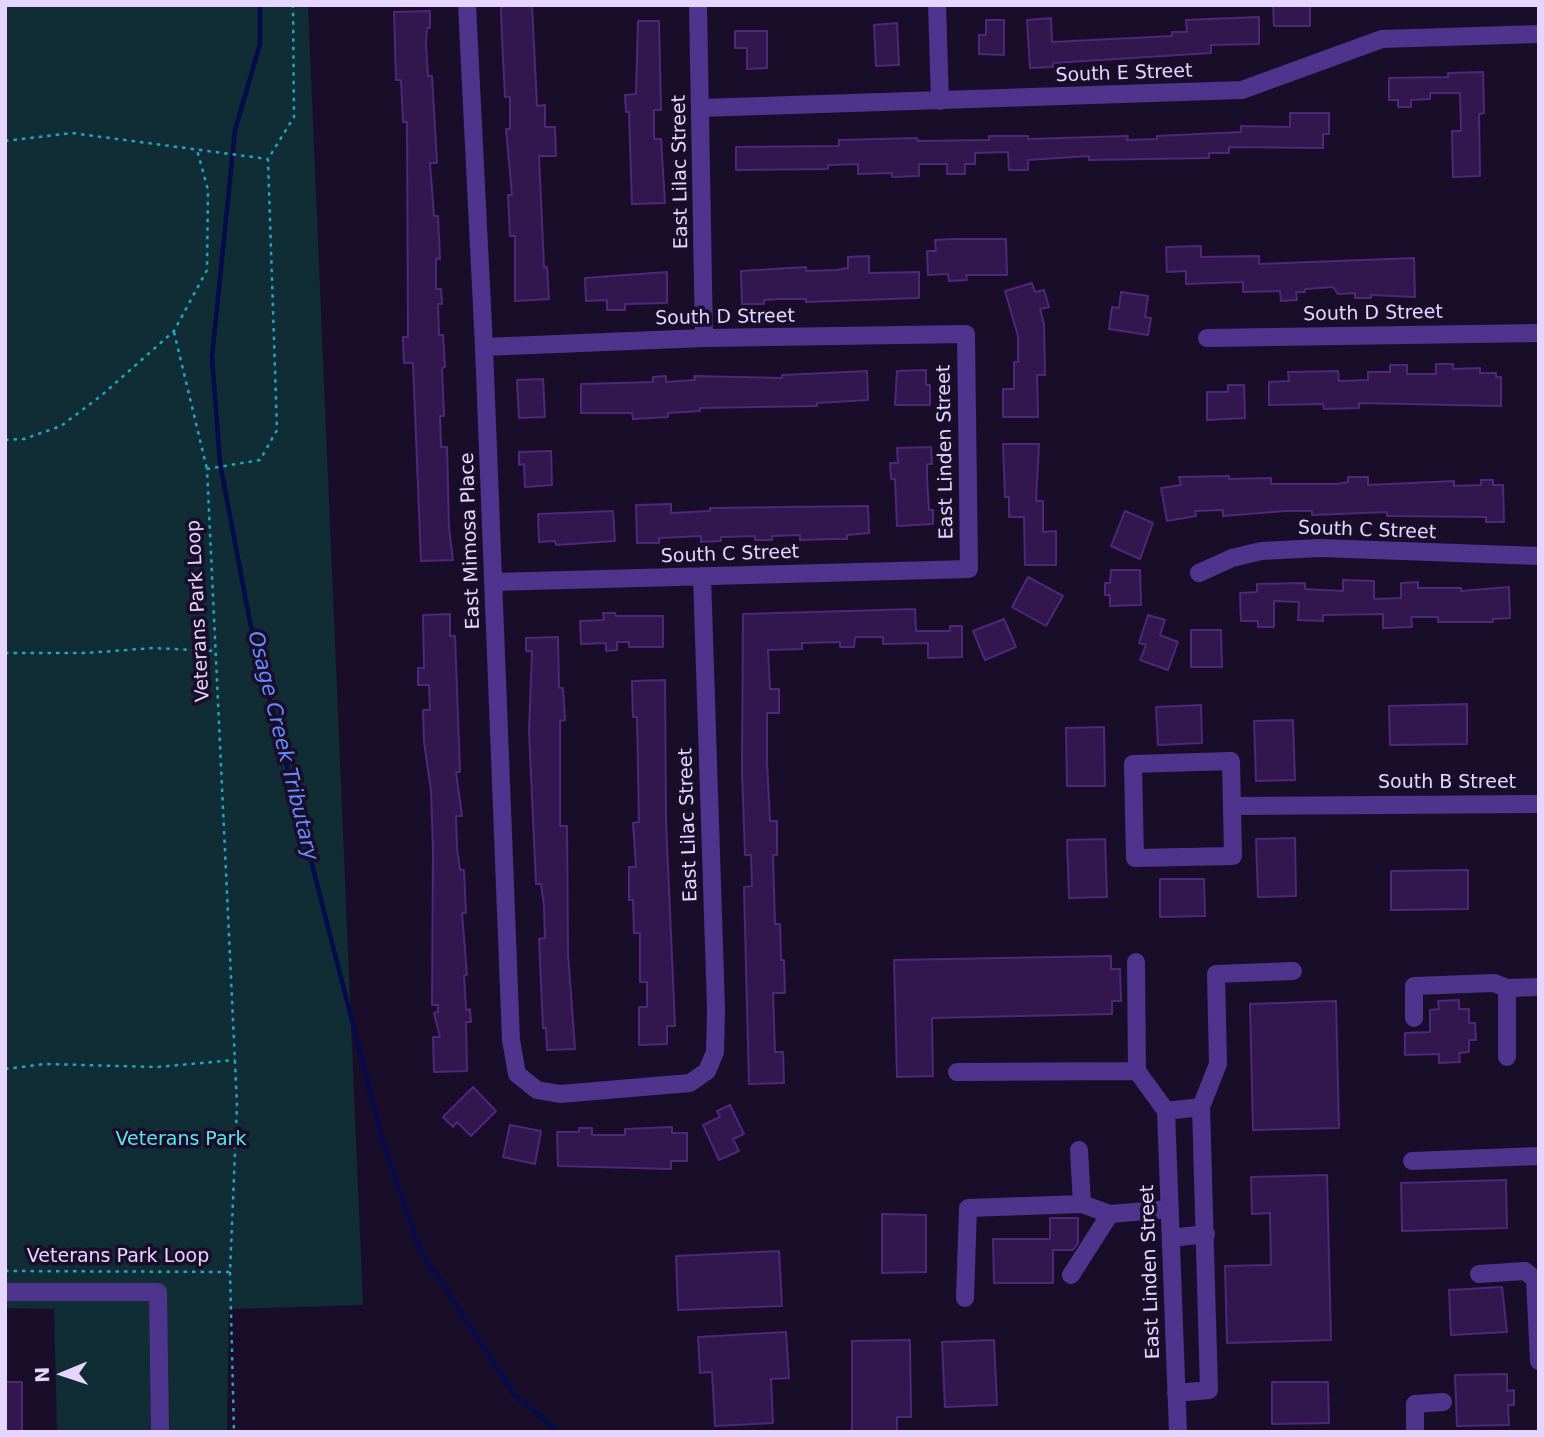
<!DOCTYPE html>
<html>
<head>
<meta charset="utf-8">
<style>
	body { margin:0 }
	#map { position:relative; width:1544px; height:1437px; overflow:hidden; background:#1a0d2a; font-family:"DejaVu Sans",sans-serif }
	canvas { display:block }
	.frame { position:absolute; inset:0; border:7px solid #e6d6ff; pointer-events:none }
	.north { position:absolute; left:28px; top:1339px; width:70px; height:70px; -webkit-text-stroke:5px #1a0d2a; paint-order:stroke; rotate:268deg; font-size:19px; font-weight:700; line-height:28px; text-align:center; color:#e6d6ff }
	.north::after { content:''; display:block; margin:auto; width:24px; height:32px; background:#e6d6ff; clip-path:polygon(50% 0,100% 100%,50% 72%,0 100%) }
</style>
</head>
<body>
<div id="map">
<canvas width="1544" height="1437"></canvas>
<div class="frame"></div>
<div class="north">N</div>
</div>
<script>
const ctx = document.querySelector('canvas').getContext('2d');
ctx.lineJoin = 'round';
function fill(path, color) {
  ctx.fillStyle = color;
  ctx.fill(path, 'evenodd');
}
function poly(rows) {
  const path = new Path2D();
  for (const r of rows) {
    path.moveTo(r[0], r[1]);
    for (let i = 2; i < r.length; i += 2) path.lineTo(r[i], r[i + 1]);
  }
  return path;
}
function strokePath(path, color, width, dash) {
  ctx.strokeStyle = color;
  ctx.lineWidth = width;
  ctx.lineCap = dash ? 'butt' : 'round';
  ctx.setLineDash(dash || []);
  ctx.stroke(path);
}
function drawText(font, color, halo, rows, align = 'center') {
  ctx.font = font + ' "DejaVu Sans",sans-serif';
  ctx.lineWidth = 7;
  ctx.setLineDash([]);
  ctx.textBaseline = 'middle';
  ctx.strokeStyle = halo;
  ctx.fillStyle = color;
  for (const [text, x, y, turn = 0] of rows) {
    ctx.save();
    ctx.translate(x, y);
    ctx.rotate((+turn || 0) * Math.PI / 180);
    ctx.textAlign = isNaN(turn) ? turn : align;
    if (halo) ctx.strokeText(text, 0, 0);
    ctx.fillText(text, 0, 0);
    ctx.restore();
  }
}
const green = poly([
	[5,5,308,5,363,1305,229,1309,227,1432,57,1432,54,1309,5,1308]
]);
const stream = poly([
	[260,5,260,44,235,130,212,357,220,463,250,622,383,1142,420,1250,514,1394,558,1432]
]);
const building = poly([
	[506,5,532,5,537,106,545,105,545,127,555,127,556,156,539,156,544,267,547,267,549,299,515,301,515,236,510,236,508,195,512,195,506,129,510,129,510,97,505,97,502,38,501,7,506,5],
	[1273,5,1310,5,1310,26,1274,26,1273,5],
	[430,11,430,28,427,28,426,44,428,76,432,76,437,163,430,163,434,216,438,216,440,259,436,258,436,289,441,289,442,304,438,304,439,335,443,335,445,367,442,368,444,416,440,416,441,447,447,447,449,528,453,560,421,561,413,363,404,363,403,337,408,337,407,122,403,122,401,80,396,80,394,12,430,11],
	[1259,17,1259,44,1211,45,1211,53,1053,63,1053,67,1030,68,1027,20,1051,18,1052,42,1172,36,1172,32,1187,32,1186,20,1259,17],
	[986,20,1004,20,1004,55,979,54,979,35,986,35,986,20],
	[638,21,659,21,661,110,654,110,654,139,661,139,665,203,632,204,629,112,626,112,625,95,636,94,638,21],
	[897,23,899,65,876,66,874,25,897,23],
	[735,31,767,31,767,68,747,69,747,48,735,48,735,31],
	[1483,72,1484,113,1479,114,1480,176,1453,177,1452,131,1461,131,1460,93,1430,93,1430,99,1411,100,1411,107,1398,107,1398,100,1389,100,1389,78,1448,77,1448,73,1483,72],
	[1290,113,1329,113,1329,134,1323,134,1323,148,1229,147,1229,153,1209,153,1209,158,1089,160,1089,156,1028,160,1028,170,1009,170,1008,152,975,153,975,164,965,164,965,174,947,174,947,164,919,164,919,176,892,177,892,173,858,174,858,164,828,165,828,169,736,170,736,147,839,146,839,140,917,138,918,141,989,140,989,136,1028,136,1028,139,1128,136,1127,140,1157,139,1157,136,1241,132,1241,126,1290,127,1290,113],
	[954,239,1006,239,1007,275,966,275,967,280,949,281,948,274,928,275,927,251,936,251,935,240,954,239],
	[1201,246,1201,257,1259,256,1259,264,1414,258,1415,297,1371,295,1371,298,1355,298,1355,293,1338,294,1333,287,1305,289,1305,292,1296,292,1297,300,1281,301,1280,291,1243,292,1243,282,1186,284,1186,271,1167,272,1166,247,1201,246],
	[869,256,869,273,919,272,919,298,806,302,806,299,779,299,764,300,764,304,742,304,741,271,806,267,806,271,836,270,848,268,848,257,869,256],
	[667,272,667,303,625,304,625,310,607,310,607,300,586,301,585,278,667,272],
	[1032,283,1035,292,1044,290,1049,307,1040,309,1044,324,1045,375,1037,375,1038,417,1003,417,1003,389,1014,389,1014,362,1018,362,1018,336,1005,291,1032,283],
	[1121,292,1148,296,1145,317,1151,318,1148,335,1109,329,1112,307,1119,308,1121,292],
	[1436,364,1453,364,1453,369,1480,368,1480,373,1496,373,1496,377,1501,377,1501,406,1359,403,1359,408,1324,409,1323,404,1269,405,1269,382,1289,381,1288,372,1338,371,1339,381,1368,380,1368,372,1390,372,1390,365,1407,365,1407,374,1436,374,1436,364],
	[926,370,926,385,930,385,930,405,895,405,897,371,926,370],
	[867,371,868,400,817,403,817,406,700,408,700,411,668,413,668,417,633,419,632,413,581,413,581,384,653,382,653,377,666,376,666,382,695,380,694,376,782,378,782,375,867,371],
	[543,379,545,417,519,418,517,380,543,379],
	[1228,385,1244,385,1245,418,1207,420,1207,392,1228,392,1228,385],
	[1003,444,1039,444,1036,501,1043,501,1043,532,1056,531,1056,565,1025,565,1024,517,1009,517,1009,497,1005,497,1003,444],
	[931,447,932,464,927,464,927,478,929,510,933,510,933,524,897,526,895,479,891,479,890,463,898,463,897,448,931,447],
	[551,451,552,485,525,487,524,464,519,465,519,452,551,451],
	[1229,476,1229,479,1271,478,1271,484,1337,484,1348,482,1348,477,1368,477,1368,485,1454,481,1454,486,1481,485,1481,480,1493,480,1493,485,1503,485,1504,522,1486,522,1486,517,1387,516,1387,512,1312,515,1312,511,1285,511,1223,516,1223,510,1195,511,1196,516,1167,521,1161,488,1181,485,1179,477,1229,476],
	[671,504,671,513,710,511,710,508,868,506,869,533,847,535,847,539,834,539,800,540,800,535,772,536,772,540,755,540,755,536,721,537,721,541,701,542,701,536,659,538,659,543,637,543,636,505,671,504],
	[613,511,615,541,556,545,555,541,539,542,538,514,613,511],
	[1125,511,1153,523,1140,559,1111,546,1125,511],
	[1111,570,1140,570,1141,605,1110,606,1110,595,1105,595,1105,583,1110,583,1111,570],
	[1028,577,1063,596,1046,626,1012,607,1028,577],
	[1343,580,1374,581,1374,599,1401,598,1401,583,1418,582,1418,588,1461,588,1461,591,1509,587,1510,618,1493,619,1493,622,1438,622,1438,617,1411,617,1412,627,1383,628,1383,614,1323,615,1323,621,1298,620,1299,602,1274,601,1274,627,1258,627,1258,621,1241,621,1240,593,1257,592,1257,584,1305,583,1305,589,1343,591,1343,580],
	[915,609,916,631,950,631,950,626,962,626,962,657,928,658,928,643,883,644,883,637,855,637,854,647,840,647,840,642,802,643,802,649,768,650,770,689,779,689,779,713,767,713,767,762,770,821,777,821,777,855,773,855,775,924,780,924,781,960,784,960,785,993,773,993,775,1052,783,1052,784,1083,749,1084,744,887,752,886,751,855,745,855,742,772,743,614,915,609],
	[603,613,615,613,616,616,663,616,663,647,629,647,629,642,617,642,617,650,606,651,606,643,581,644,580,621,604,620,603,613],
	[450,614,450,636,455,636,460,772,456,772,462,816,456,816,457,848,460,870,464,870,466,913,462,913,467,975,464,975,466,1010,470,1009,471,1022,466,1022,467,1071,434,1072,433,1037,440,1037,434,1013,438,1012,438,1005,432,1005,433,849,431,790,424,742,423,710,430,710,429,685,418,685,418,668,424,668,423,615,450,614],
	[1148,615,1165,620,1160,635,1178,642,1168,670,1140,660,1146,645,1139,643,1148,615],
	[1004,619,1016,647,985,660,973,631,1004,619],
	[1191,630,1221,630,1222,667,1191,667,1191,630],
	[558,637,559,688,563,688,565,720,560,721,560,826,567,826,568,954,575,1049,547,1050,546,1028,543,1028,539,939,545,938,544,906,541,884,536,884,529,731,532,651,526,651,526,638,558,637],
	[665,680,666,821,675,1026,667,1026,667,1044,639,1045,639,1007,647,1007,647,982,640,982,640,933,634,933,633,900,629,900,629,867,636,867,633,823,639,822,637,717,633,717,632,681,665,680],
	[1467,704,1467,744,1390,745,1389,706,1467,704],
	[1201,705,1202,743,1158,745,1156,707,1201,705],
	[1293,720,1295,780,1256,781,1254,721,1293,720],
	[1104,727,1105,786,1067,786,1066,728,1104,727],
	[1295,838,1296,896,1258,897,1256,839,1295,838],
	[1105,839,1107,897,1069,898,1067,840,1105,839],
	[1468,870,1468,909,1391,910,1391,871,1468,870],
	[1160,879,1204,879,1205,916,1160,917,1160,879],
	[1111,956,1111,969,1120,969,1121,1001,1112,1001,1112,1014,932,1018,933,1076,897,1077,894,960,1111,956],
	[1459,1000,1459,1009,1469,1009,1469,1023,1475,1023,1476,1040,1469,1040,1469,1052,1459,1053,1460,1062,1439,1063,1439,1054,1405,1055,1405,1033,1430,1032,1430,1010,1439,1009,1438,1001,1459,1000],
	[1336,1001,1339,1128,1253,1130,1250,1004,1336,1001],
	[473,1087,496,1111,471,1136,457,1122,453,1127,443,1117,473,1087],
	[730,1105,744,1134,733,1139,739,1151,719,1160,703,1125,720,1117,717,1111,730,1105],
	[510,1125,541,1131,535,1164,503,1157,510,1125],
	[672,1127,672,1133,687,1133,687,1161,671,1161,671,1169,558,1166,557,1132,579,1132,579,1128,592,1128,592,1135,625,1135,625,1129,672,1127],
	[1327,1175,1331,1340,1227,1343,1225,1266,1271,1265,1270,1213,1252,1214,1251,1177,1327,1175],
	[1506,1180,1507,1228,1402,1231,1401,1183,1506,1180],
	[882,1214,926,1215,926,1272,882,1273,882,1214],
	[1050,1218,1078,1218,1078,1243,1073,1250,1053,1250,1053,1283,994,1283,993,1239,1050,1239,1050,1218],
	[779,1251,782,1306,678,1310,676,1256,779,1251],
	[1502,1287,1507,1332,1451,1335,1449,1290,1502,1287],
	[786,1332,789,1378,771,1379,773,1423,715,1426,712,1372,700,1373,698,1337,786,1332],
	[910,1340,911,1417,897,1417,897,1432,852,1432,852,1341,910,1340],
	[994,1340,997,1405,945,1407,942,1342,994,1340],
	[1507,1374,1507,1391,1514,1390,1514,1405,1508,1405,1509,1425,1457,1426,1455,1375,1507,1374],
	[5,1382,22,1382,22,1432,5,1432,5,1382],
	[1272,1382,1328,1382,1329,1423,1272,1424,1272,1382]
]);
const path = poly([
	[5,141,72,133,268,159],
	[174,332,207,469],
	[5,440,24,439,61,426,102,395,174,331,207,270,208,190,197,150],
	[5,653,85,653,153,648,215,651],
	[5,1069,45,1064,157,1067,235,1060],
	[5,1271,230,1272,237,1105,207,469,260,460,277,430,268,159,294,117,293,5],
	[230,1272,234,1432]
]);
const minor = poly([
	[467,5,484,347,511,1040,517,1074,537,1090,560,1094,690,1083,707,1071,715,1052,716,1008,702,576],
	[698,5,704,338],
	[937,5,940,101],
	[701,108,1242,90,1382,39,1539,34],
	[1207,338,1539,333],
	[484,347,704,338,966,334,969,569,493,582],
	[1199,573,1232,558,1261,551,1320,548,1539,556],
	[1231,761,1233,856,1135,858,1133,764,1231,761],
	[1232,806,1539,804],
	[1136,962,1137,1071],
	[1414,1018,1414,986,1494,983,1507,988],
	[1507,1057,1507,988,1539,987],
	[957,1072,1137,1071,1166,1111],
	[1166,1111,1178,1432],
	[1166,1111,1201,1107],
	[1079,1150,1082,1204],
	[1412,1161,1539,1156],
	[1171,1238,1206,1234],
	[1479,1274,1525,1271,1535,1279],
	[1071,1275,1110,1214,1170,1209],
	[1539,1279,1535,1279,1539,1361],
	[5,1292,158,1292,160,1432],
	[965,1298,968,1208,1082,1204,1110,1214],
	[1176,1393,1209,1390,1201,1107,1218,1064,1216,974,1293,971],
	[1415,1432,1415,1404,1443,1402]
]);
const streetNames = [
	["South E Street",1124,74,-2],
	["East Lilac Street",681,172,-91],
	["South D Street",1373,314,-1],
	["South D Street",725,318,-1],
	["East Linden Street",946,452,-91],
	["South C Street",1367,531,2],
	["East Mimosa Place",471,541,-92],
	["South C Street",730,555,-2],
	["Veterans Park Loop",199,611,-93],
	["South B Street",1447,783],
	["East Lilac Street",689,825,-92],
	["Veterans Park Loop",118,1257],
	["East Linden Street",1151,1272,-92]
];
const parkNames = [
	["Veterans Park",181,1140]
];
const waterNames = [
	["Osage Creek Tributary",282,746,76]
];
fill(green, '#102c34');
strokePath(stream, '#050b4b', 4.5);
fill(building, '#31174d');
strokePath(building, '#4e277b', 2);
strokePath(path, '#23a4c6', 2.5, [3.5, 5]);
strokePath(minor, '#4f348d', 18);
drawText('19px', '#e6d6ff', '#1a0d2a', streetNames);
drawText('19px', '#55e9ec', '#1a0d2a', parkNames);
drawText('italic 21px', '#648dff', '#1a0d2a', waterNames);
</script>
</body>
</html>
